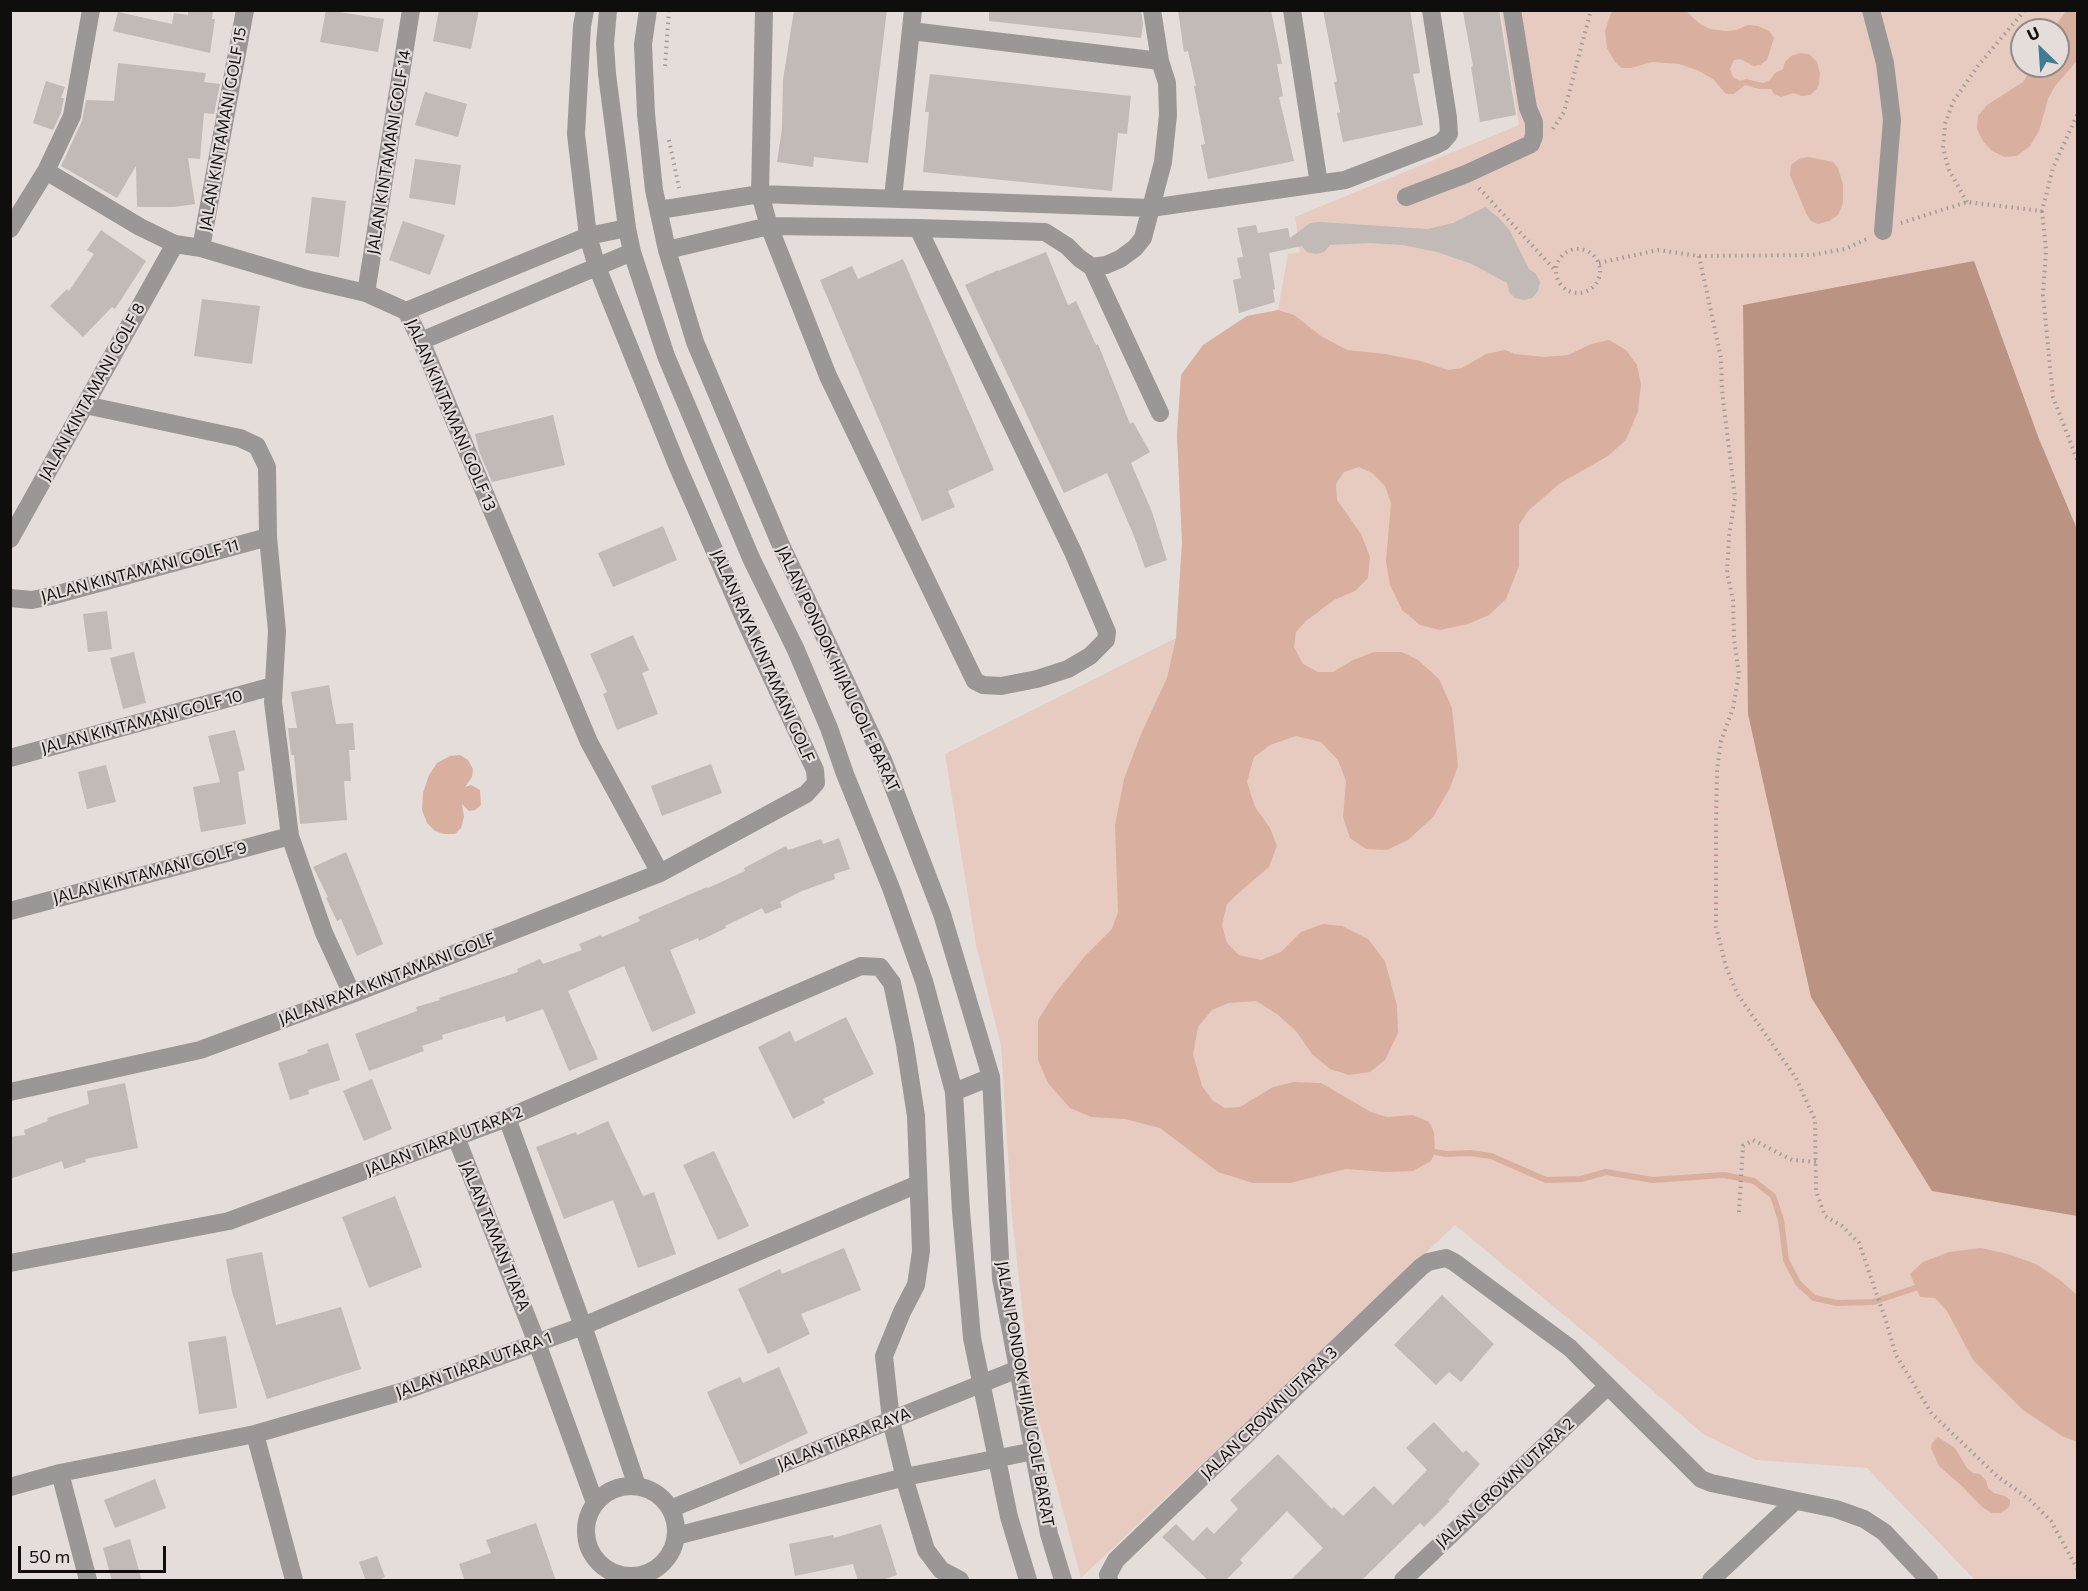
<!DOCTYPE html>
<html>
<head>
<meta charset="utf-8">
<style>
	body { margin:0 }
	#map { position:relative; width:2088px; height:1591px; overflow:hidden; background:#e5ddda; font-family:Commissioner,sans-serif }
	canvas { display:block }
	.frame { position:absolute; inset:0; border:12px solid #100e0d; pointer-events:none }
	.north { position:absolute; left:2010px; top:18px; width:60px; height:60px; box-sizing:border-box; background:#e5ddda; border:2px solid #908a88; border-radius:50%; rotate:335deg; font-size:16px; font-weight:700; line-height:24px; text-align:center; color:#100e0d }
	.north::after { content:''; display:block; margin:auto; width:21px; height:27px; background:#3f7c92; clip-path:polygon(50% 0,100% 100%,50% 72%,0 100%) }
	.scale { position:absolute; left:18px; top:1546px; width:148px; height:27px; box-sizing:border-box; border:3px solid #100e0d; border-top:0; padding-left:8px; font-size:18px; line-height:21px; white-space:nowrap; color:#100e0d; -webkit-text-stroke:4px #e5ddda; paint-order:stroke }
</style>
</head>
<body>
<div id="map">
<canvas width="2088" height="1591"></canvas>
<div class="frame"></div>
<div class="north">U</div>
<div class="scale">50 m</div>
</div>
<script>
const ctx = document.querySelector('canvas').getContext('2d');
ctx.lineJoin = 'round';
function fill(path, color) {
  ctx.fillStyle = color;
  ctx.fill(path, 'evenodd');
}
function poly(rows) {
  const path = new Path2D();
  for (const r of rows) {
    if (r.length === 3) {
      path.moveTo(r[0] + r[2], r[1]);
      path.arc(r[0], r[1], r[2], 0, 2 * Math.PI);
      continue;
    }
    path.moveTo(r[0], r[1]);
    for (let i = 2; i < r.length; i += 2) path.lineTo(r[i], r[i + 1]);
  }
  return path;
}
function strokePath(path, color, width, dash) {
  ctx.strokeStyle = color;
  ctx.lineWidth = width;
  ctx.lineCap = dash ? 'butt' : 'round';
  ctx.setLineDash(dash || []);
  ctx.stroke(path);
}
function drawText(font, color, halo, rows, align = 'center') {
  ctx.font = font + ' Commissioner,sans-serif';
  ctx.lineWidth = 4.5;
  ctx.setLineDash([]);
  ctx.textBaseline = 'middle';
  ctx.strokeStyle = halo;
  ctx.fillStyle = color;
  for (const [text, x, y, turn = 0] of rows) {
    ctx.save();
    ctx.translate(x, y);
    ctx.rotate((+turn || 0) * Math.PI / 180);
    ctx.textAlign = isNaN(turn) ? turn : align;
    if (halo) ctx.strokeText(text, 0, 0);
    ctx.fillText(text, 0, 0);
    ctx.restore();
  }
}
const green = poly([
	[1501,11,2077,11,2077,1580,1975,1580,1867,1468,1756,1460,1703,1434,1594,1340,1455,1225,1081,1578,1032,1395,1012,1217,1001,1046,976,945,945,754,1176,638,1182,542,1177,435,1181,375,1203,345,1247,316,1278,310,1288,254,1300,252,1295,217,1519,125],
	[2022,30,2058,30,2058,66,2022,66]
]);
const forest = poly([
	[1974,261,2039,439,2077,529,2077,1216,1932,1191,1811,997,1748,714,1743,305]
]);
const water = poly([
	[1612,10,1686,11,1700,24,1710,29,1725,31,1736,30,1748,25,1758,26,1769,31,1774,38,1767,60,1760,65,1754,66,1740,59,1734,60,1730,69,1733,77,1740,81,1746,79,1763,83,1770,80,1775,73,1783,69,1785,62,1791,56,1800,53,1809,54,1817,62,1820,73,1819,84,1816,90,1810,95,1802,96,1794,93,1781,97,1774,94,1771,89,1759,89,1745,85,1734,94,1726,94,1713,79,1697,70,1679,64,1652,62,1631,68,1622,68,1615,62,1607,48,1605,31],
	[2066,11,2077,11,2077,61,2055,86,2048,99,2039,131,2030,146,2017,156,2005,157,1992,151,1983,141,1977,129,1978,116,1987,105,2023,82,2033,66,2058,66,2058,30,2052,30],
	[1808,157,1833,162,1838,168,1843,184,1843,203,1838,215,1829,221,1818,224,1811,221,1806,213,1790,175,1791,165,1799,159],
	[1278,310,1294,315,1321,336,1347,350,1385,354,1421,361,1448,370,1462,368,1486,354,1505,350,1515,354,1544,357,1568,355,1591,344,1609,340,1626,350,1637,365,1641,384,1638,411,1626,440,1608,456,1559,484,1528,511,1519,525,1519,566,1506,599,1489,615,1468,624,1440,630,1420,625,1402,610,1390,585,1386,561,1391,503,1385,486,1372,473,1359,467,1344,472,1336,484,1337,500,1361,534,1370,557,1368,578,1355,591,1334,600,1306,621,1296,632,1294,647,1303,664,1318,672,1333,672,1353,660,1374,652,1402,652,1418,660,1439,679,1452,708,1458,766,1450,788,1433,817,1408,840,1387,850,1366,849,1350,838,1343,817,1346,781,1338,760,1321,742,1296,736,1270,745,1254,757,1247,782,1255,807,1270,828,1277,846,1269,867,1243,889,1227,904,1222,925,1227,943,1239,955,1261,960,1281,952,1301,932,1323,924,1342,926,1368,939,1385,961,1397,1006,1398,1033,1385,1060,1370,1072,1349,1075,1330,1069,1312,1054,1296,1031,1277,1014,1256,1001,1229,1003,1212,1010,1198,1027,1193,1054,1202,1086,1213,1101,1225,1108,1240,1107,1273,1087,1294,1082,1321,1083,1371,1112,1387,1117,1413,1115,1429,1122,1434,1132,1435,1152,1431,1161,1413,1171,1386,1172,1346,1169,1290,1183,1253,1183,1218,1172,1160,1128,1125,1119,1091,1117,1070,1108,1048,1083,1038,1060,1038,1020,1054,995,1085,956,1112,929,1118,912,1115,825,1124,779,1141,734,1167,678,1176,638,1182,542,1177,435,1181,375,1203,345,1247,316],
	[460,755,468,760,473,769,472,777,465,787,471,785,480,790,481,805,475,810,469,811,462,804,464,817,461,828,455,834,444,834,435,831,427,823,422,810,423,793,429,775,437,763,450,756],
	[1981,1248,2008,1254,2036,1264,2060,1280,2077,1295,2077,1442,2062,1436,2023,1410,1973,1360,1947,1311,1935,1298,1920,1297,1910,1274,1923,1262,1949,1252],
	[1938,1437,1955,1448,1967,1468,1973,1473,1980,1474,1986,1480,1988,1488,1994,1493,2005,1496,2010,1500,2010,1505,2007,1509,2000,1513,1992,1513,1982,1507,1963,1487,1939,1466,1931,1448,1932,1443]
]);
const stream = poly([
	[1435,1152,1446,1154,1470,1153,1491,1156,1546,1180,1581,1179,1606,1172,1653,1180,1724,1175,1754,1181,1773,1196,1781,1220,1786,1260,1798,1283,1814,1298,1837,1303,1873,1302,1915,1288]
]);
const building = poly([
	[188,10,213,10,212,19,215,19,210,53,113,31,118,12,172,24,174,13,188,15],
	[326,10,384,19,378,52,320,42],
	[439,10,479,10,471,49,433,41],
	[794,10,887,10,868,163,814,157,813,167,777,162,782,128,783,80],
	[989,10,1141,10,1143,24,1141,38,989,21],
	[1178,10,1271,10,1282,64,1277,64,1283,96,1279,97,1294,161,1208,179,1201,145,1205,144,1194,86,1196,86,1188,51,1184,52],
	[1323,10,1410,10,1420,73,1413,74,1423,125,1343,142,1337,113,1340,112,1334,82,1337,82],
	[1471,10,1499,10,1516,115,1480,122,1471,67,1473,66,1463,12],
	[118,63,206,73,204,82,220,84,214,114,204,113,200,159,188,158,195,204,174,207,137,207,136,166,117,198,61,166,82,121,86,100,114,101],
	[930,74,1131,96,1127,134,1118,133,1112,191,923,172,929,112,925,112],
	[46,81,65,87,61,98,64,98,61,113,53,130,33,123],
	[425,92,467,104,458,137,415,125],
	[415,159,461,165,455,205,409,198],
	[312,197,346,201,339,257,305,253],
	[1485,207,1498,217,1510,231,1529,269,1536,274,1540,282,1538,291,1532,298,1524,300,1515,298,1509,292,1507,283,1472,264,1437,252,1403,245,1369,243,1330,245,1324,252,1316,254,1307,252,1302,246,1269,253,1275,289,1273,290,1275,302,1239,313,1233,280,1241,278,1237,258,1243,257,1237,228,1256,225,1258,233,1288,228,1290,238,1310,223,1319,222,1428,229,1453,223],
	[403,221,445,235,430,275,389,260],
	[101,230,146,261,115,309,112,307,83,337,50,306,67,289,69,291,94,254,87,250],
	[1046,252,1068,305,1076,301,1096,345,1098,344,1130,424,1133,422,1150,452,1131,463,1152,512,1167,560,1145,568,1134,536,1107,473,1064,493,965,285,998,270,998,271],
	[903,259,994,470,948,491,955,507,922,521,820,280,852,266,858,279],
	[202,299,260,306,252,364,194,356],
	[553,415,565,465,492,482,479,451,475,434],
	[663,526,677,560,613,587,598,553],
	[107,611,112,649,88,652,83,614],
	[633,635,649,670,642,673,658,714,617,730,603,694,607,692,590,654],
	[134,652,146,703,123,709,110,658],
	[329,685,336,724,353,723,355,750,349,750,351,781,344,781,347,820,300,824,294,755,291,755,288,728,297,728,291,692],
	[235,730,245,770,238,772,246,824,201,832,193,787,220,782,208,736],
	[711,764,722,793,662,816,651,786],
	[106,765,116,802,87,809,78,772],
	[839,838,850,869,834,874,835,879,802,891,780,902,782,907,765,914,762,908,725,926,726,928,699,941,698,938,670,950,696,1013,652,1032,624,966,568,991,598,1059,569,1071,543,1009,506,1022,505,1016,442,1035,443,1039,422,1046,424,1051,369,1071,355,1034,417,1011,416,1007,440,1000,439,998,518,972,517,969,540,959,543,964,582,950,579,944,601,935,602,937,640,921,638,917,707,887,708,888,745,871,744,868,786,846,788,850,821,839,823,844],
	[346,852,383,944,357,956,341,919,337,921,326,898,328,897,313,867],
	[846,1017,874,1074,823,1099,825,1103,793,1119,758,1047,790,1031,795,1042],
	[328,1043,340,1080,308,1090,309,1094,290,1100,278,1063,308,1053,307,1050],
	[372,1079,392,1129,364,1141,343,1091],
	[125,1083,138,1148,85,1159,86,1162,64,1169,62,1161,10,1179,10,1137,25,1135,24,1130,48,1121,47,1118,89,1104,87,1091],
	[608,1121,643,1196,654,1192,676,1254,638,1268,613,1200,564,1219,536,1147,576,1132,577,1135],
	[714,1151,749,1226,718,1240,683,1165],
	[395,1196,422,1267,369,1288,342,1217],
	[844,1248,861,1290,801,1314,810,1334,768,1354,738,1289,780,1269,782,1274],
	[262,1252,276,1325,341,1307,361,1369,267,1399,232,1292,226,1259],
	[1442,1295,1494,1344,1461,1382,1449,1372,1436,1385,1394,1345],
	[226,1336,237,1408,199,1414,188,1342],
	[779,1367,808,1433,740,1465,707,1392,740,1377,743,1383],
	[1434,1422,1463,1453,1466,1450,1480,1464,1448,1500,1450,1501,1424,1527,1420,1523,1361,1581,1290,1581,1323,1548,1287,1511,1240,1560,1243,1563,1225,1581,1209,1581,1162,1537,1176,1524,1193,1541,1207,1527,1214,1534,1238,1509,1230,1500,1278,1454,1332,1509,1334,1507,1343,1516,1374,1486,1393,1505,1427,1470,1406,1448],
	[155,1479,166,1508,115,1528,104,1500],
	[536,1523,556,1581,465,1581,459,1564,491,1553,486,1540],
	[881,1524,897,1575,879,1581,858,1581,853,1564,795,1576,789,1544,833,1535,834,1538],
	[130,1539,142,1581,112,1581,103,1548],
	[377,1556,385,1577,376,1581,366,1581,359,1562]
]);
const path = poly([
	[665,66,669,10],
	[1553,129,1564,112,1591,10],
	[669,140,679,188],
	[1479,188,1555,270],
	[1967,202,1949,170,1943,148,1945,124,1953,102,1977,67,2025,10],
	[2042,211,2046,250,2043,295,2053,397,2078,462],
	[1901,223,1967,202,2042,211,2053,168,2078,113],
	[1578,271,22],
	[1699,256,1721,358,1722,391,1735,498,1729,536,1727,573,1733,600,1734,639,1739,674,1733,708,1721,741,1717,770,1716,822,1716,927,1726,967,1738,995,1796,1078,1815,1120,1816,1191,1825,1216,1842,1226,1859,1243,1886,1321,1896,1355,1932,1414,1997,1476,2030,1500,2051,1521,2078,1570],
	[1599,263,1658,250,1699,256,1812,255,1845,249,1867,239],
	[1739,1212,1743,1146,1753,1140,1792,1160,1816,1162]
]);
const minor = poly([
	[608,10,605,44,607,74,627,228,632,252,666,356,751,558,796,650,829,728,845,774,891,888,924,981,954,1092,961,1211,972,1338,1009,1517,1028,1580],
	[648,10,643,44,646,114,654,190,667,250,695,342,780,543,883,760,942,914,991,1077,1001,1278,1049,1534,1063,1580],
	[764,10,760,194,769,226,828,376,975,681,983,685,1001,686,1037,679,1068,669,1090,656,1106,640,1107,632,1073,552,918,228],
	[1292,10,1319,184],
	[1871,10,1885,63,1892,120,1883,231],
	[911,31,1160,61],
	[46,171,140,227,175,244,201,248,306,279,366,293,406,311,421,341,589,742,660,873],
	[1406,197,1466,174,1531,144,1534,136,1534,122,1528,108,1512,10],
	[893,198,913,10],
	[659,210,760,194,1151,208,1345,180,1436,145,1442,142,1449,134,1448,118,1431,10],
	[10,229,46,171,72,116,91,10],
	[201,248,245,10],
	[667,250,769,226,918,228,1045,232,1067,246,1079,258,1092,267,1106,265,1120,259,1135,248,1143,238,1163,162,1168,115,1167,83,1160,61,1152,10],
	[1092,267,1160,413],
	[366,293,411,10],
	[406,311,588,236,627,228],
	[421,341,632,252],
	[85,405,240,438,257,446,267,467,268,537,277,631,273,702,290,836,324,933,352,994],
	[10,539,175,244],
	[10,598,32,600,51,596,268,537],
	[10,758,273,686],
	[10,911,290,836],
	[10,1092,200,1050,352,994,660,873,806,794,816,783,815,770,747,625,677,465,597,267,588,236,576,134,582,26,585,10],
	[954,1092,991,1077],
	[507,1118,583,1326,637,1486],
	[456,1137,537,1343,595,1503],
	[10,1263,229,1221,507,1118,861,966,880,967,892,983,905,1045,916,1116,921,1251,916,1285,902,1312,884,1356,891,1420,907,1487,926,1550,941,1570,960,1580],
	[255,1434,294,1580],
	[60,1473,88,1580],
	[631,1531,45],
	[10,1487,60,1473,255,1434,404,1391,583,1326,918,1184],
	[670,1509,1018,1369],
	[676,1536,905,1477,1034,1451],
	[1109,1580,1108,1575,1116,1560,1421,1267,1428,1262,1446,1258,1454,1262,1570,1348,1701,1479,1711,1483,1836,1509,1864,1519,1884,1532,1929,1580],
	[1403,1580,1608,1386],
	[1711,1580,1795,1501]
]);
const streetNames = [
	["JALAN KINTAMANI GOLF 15",223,129,-80],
	["JALAN KINTAMANI GOLF 14",389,152,-81],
	["JALAN KINTAMANI GOLF 8",92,392,-61],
	["JALAN KINTAMANI GOLF 13",451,415,67],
	["JALAN KINTAMANI GOLF 11",140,571,-15],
	["JALAN RAYA KINTAMANI GOLF",763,656,66],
	["JALAN PONDOK HIJAU GOLF BARAT",838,669,65],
	["JALAN KINTAMANI GOLF 10",142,722,-15],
	["JALAN KINTAMANI GOLF 9",150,873,-15],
	["JALAN RAYA KINTAMANI GOLF",387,979,-21],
	["JALAN TIARA UTARA 2",444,1141,-21],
	["JALAN TAMAN TIARA",495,1236,68],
	["JALAN TIARA UTARA 1",474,1365,-20],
	["JALAN PONDOK HIJAU GOLF BARAT",1025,1394,80],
	["JALAN CROWN UTARA 3",1269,1413,-44],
	["JALAN TIARA RAYA",844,1439,-22],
	["JALAN CROWN UTARA 2",1505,1483,-43]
];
fill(green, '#e7cbc0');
fill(forest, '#ba9382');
fill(water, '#d9b09f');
strokePath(stream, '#d9b09f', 6);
fill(building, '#c1bab7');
strokePath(path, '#a09a98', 4, [1.5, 4.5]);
strokePath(minor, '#9b9796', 18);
drawText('16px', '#100e0d', '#e5ddda', streetNames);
</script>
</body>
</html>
